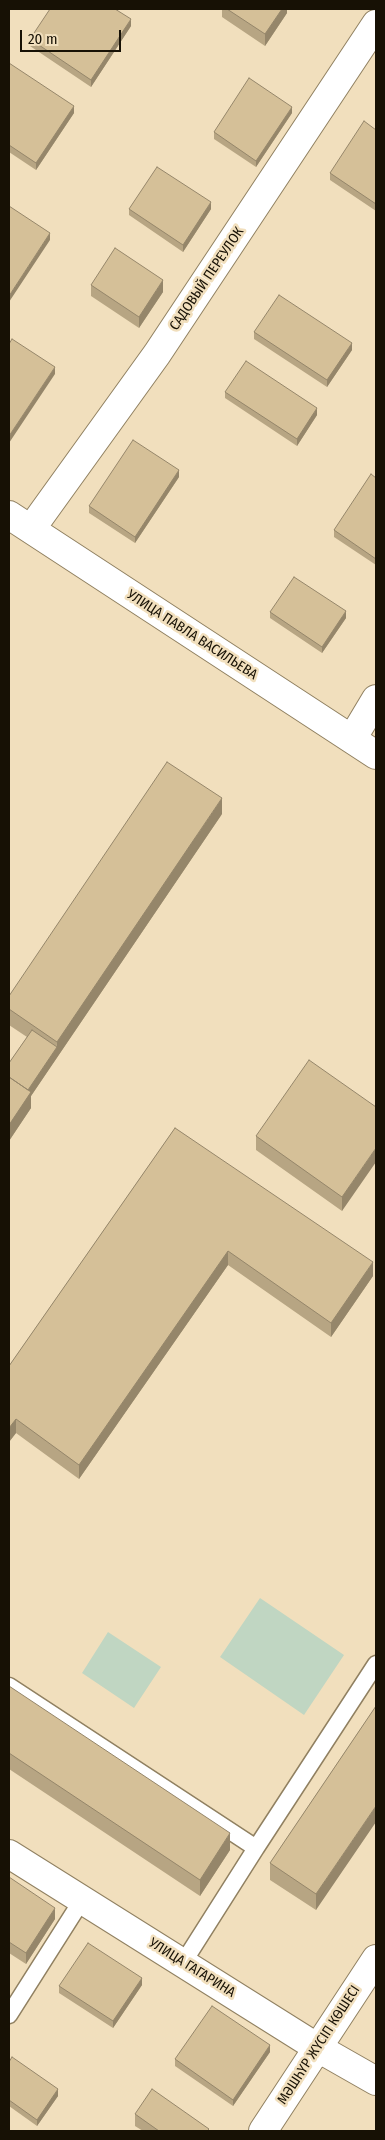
<!DOCTYPE html>
<html>
<head>
<meta charset="utf-8">
<style>
	body { margin:0 }
	#map { position:relative; width:385px; height:2140px; overflow:hidden; background:#f1dfbd; font-family:"Fira Sans Condensed",sans-serif }
	canvas { display:block }
	.frame { position:absolute; inset:0; border:10px solid #171105; pointer-events:none }
	.scale { position:absolute; left:20px; top:30px; width:101px; height:22px; box-sizing:border-box; border:2px solid #171105; border-top:0; padding-left:6px; font-size:15px; line-height:18px; white-space:nowrap; color:#171105; -webkit-text-stroke:4px #f1dfbd; paint-order:stroke }
</style>
</head>
<body>
<div id="map">
<canvas width="385" height="2140"></canvas>
<div class="frame"></div>
<div class="scale">20 m</div>
</div>
<script>
const ctx = document.querySelector('canvas').getContext('2d');
ctx.lineJoin = 'round';
function fill(path, color) {
  ctx.fillStyle = color;
  ctx.fill(path, 'evenodd');
}
function poly(rows) {
  const path = new Path2D();
  for (const r of rows) {
    path.moveTo(r[0], r[1]);
    for (let i = 2; i < r.length; i += 2) path.lineTo(r[i], r[i + 1]);
  }
  return path;
}
function strokePath(path, color, width, dash) {
  ctx.strokeStyle = color;
  ctx.lineWidth = width;
  ctx.lineCap = dash ? 'butt' : 'round';
  ctx.setLineDash(dash || []);
  ctx.stroke(path);
}
function drawText(font, color, halo, rows, align = 'center') {
  ctx.font = font + ' "Fira Sans Condensed",sans-serif';
  ctx.lineWidth = 5;
  ctx.setLineDash([]);
  ctx.textBaseline = 'middle';
  ctx.strokeStyle = halo;
  ctx.fillStyle = color;
  for (const [text, x, y, turn = 0] of rows) {
    ctx.save();
    ctx.translate(x, y);
    ctx.rotate((+turn || 0) * Math.PI / 180);
    ctx.textAlign = isNaN(turn) ? turn : align;
    if (halo) ctx.strokeText(text, 0, 0);
    ctx.fillText(text, 0, 0);
    ctx.restore();
  }
}
const green = poly([
	[260,1598,344,1655,304,1715,220,1657],
	[108,1632,161,1667,134,1708,82,1673]
]);
const service = poly([
	[9,1686,256,1848,183,1963],
	[256,1848,376,1664],
	[9,2015,82,1900]
]);
const minor = poly([
	[9,515,376,755],
	[31,529,157,354,376,24],
	[352,739,376,699]
]);
const tertiary = poly([
	[9,1854,318,2048,376,2081],
	[263,2131,376,1959]
]);
const wall = poly([
	[222,9,287,9,287,13,265,46,222,17],
	[131,26,91,87,30,46,30,39],
	[9,63,74,113,36,170,9,152],
	[292,113,256,167,214,139,214,132],
	[376,130,376,211,330,180,330,173],
	[129,209,211,209,183,252,129,215],
	[91,285,163,292,139,328,91,296],
	[254,332,352,350,327,387,254,339],
	[225,392,317,415,297,446,225,398],
	[179,477,135,543,89,513,89,506],
	[376,478,376,565,334,537,334,530],
	[270,612,346,618,322,653,270,618],
	[222,814,31,1096,31,1108,9,1141,9,1063,27,1037,9,1025,9,996],
	[376,1107,342,1211,256,1150,256,1136],
	[175,1128,373,1276,331,1337,228,1265,79,1479,16,1433,9,1442,9,1366],
	[9,1686,230,1850,200,1896,9,1769],
	[376,1706,316,1910,270,1880,270,1863],
	[9,1877,55,1919,26,1964,9,1953],
	[142,1985,113,2028,59,1993,59,1986],
	[270,2052,233,2106,175,2066,175,2059],
	[9,2062,58,2096,37,2126,9,2106],
	[135,2114,209,2131,143,2131,135,2126]
]);
const shadedWall = poly([
	[282,9,287,9,287,13,265,46,265,34],
	[131,19,131,26,91,87,91,80],
	[74,106,74,113,36,170,36,163],
	[292,107,292,113,256,167,256,161],
	[211,202,211,209,183,252,183,245],
	[50,233,50,240,9,302,9,296],
	[163,280,163,292,139,328,139,317],
	[352,343,352,350,327,387,327,380],
	[55,367,55,374,9,443,9,436],
	[317,408,317,415,297,446,297,439],
	[179,470,179,477,135,543,135,537],
	[346,611,346,618,322,653,322,647],
	[222,798,222,814,31,1096,31,1108,9,1141,9,1125,26,1093,57,1047,57,1042],
	[376,1148,376,1162,342,1211,342,1197],
	[228,1251,228,1265,79,1479,79,1465],
	[373,1262,373,1276,331,1337,331,1323],
	[16,1419,16,1433,9,1442,9,1428],
	[376,1806,376,1822,316,1910,316,1894],
	[230,1833,230,1850,200,1896,200,1880],
	[55,1908,55,1919,26,1964,26,1953],
	[142,1978,142,1985,113,2028,113,2021],
	[270,2045,270,2052,233,2106,233,2100],
	[58,2089,58,2096,37,2126,37,2120]
]);
const building = poly([
	[50,9,115,9,131,19,91,80,30,39,50,9],
	[227,9,282,9,265,34,227,9],
	[9,63,74,106,36,163,9,145,9,63],
	[249,78,292,107,256,161,214,132,249,78],
	[364,121,376,130,376,204,330,173,364,121],
	[157,167,211,202,183,245,129,209,157,167],
	[9,206,50,233,9,296,9,206],
	[115,248,163,280,139,317,91,285,115,248],
	[279,295,352,343,327,380,254,332,279,295],
	[12,339,55,367,9,436,9,344,12,339],
	[246,361,317,408,297,439,225,392,246,361],
	[133,440,179,470,135,537,89,506,133,440],
	[371,474,376,478,376,559,334,530,371,474],
	[294,577,346,611,322,647,270,612,294,577],
	[167,762,222,798,57,1042,9,1009,9,996,167,762],
	[32,1030,57,1047,28,1090,9,1077,9,1063,32,1030],
	[309,1060,376,1107,376,1148,342,1197,256,1136,309,1060],
	[9,1077,31,1092,9,1125,9,1077],
	[175,1128,373,1262,331,1323,228,1251,79,1465,16,1419,9,1428,9,1366,175,1128],
	[9,1686,230,1833,200,1880,9,1753,9,1686],
	[376,1706,376,1806,316,1894,270,1863,376,1706],
	[9,1877,55,1908,26,1953,9,1942,9,1877],
	[88,1943,142,1978,113,2021,59,1986,88,1943],
	[212,2006,270,2045,233,2100,175,2059,212,2006],
	[12,2057,58,2089,37,2120,9,2100,9,2062,12,2057],
	[152,2089,209,2129,207,2131,159,2131,135,2114,152,2089]
]);
const streetNames = [
	["САДОВЫЙ ПЕРЕУЛОК",207,279,-56],
	["УЛИЦА ПАВЛА ВАСИЛЬЕВА",192,635,33],
	["УЛИЦА ГАГАРИНА",192,1968,32],
	["МӘШҺҮР ЖҮСІП КӨШЕСІ",319,2045,-57]
];
fill(green, '#c0d6c2');
strokePath(service, '#908061', 19);
strokePath(minor, '#908061', 30);
strokePath(tertiary, '#908061', 30);
strokePath(service, '#fff', 16);
strokePath(minor, '#fff', 28);
strokePath(tertiary, '#fff', 28);
fill(wall, '#b7a583');
fill(shadedWall, '#95866a');
fill(building, '#d5c098');
strokePath(building, '#95866a', 1);
drawText('14px', '#171105', '#f1dfbd', streetNames);
</script>
</body>
</html>
